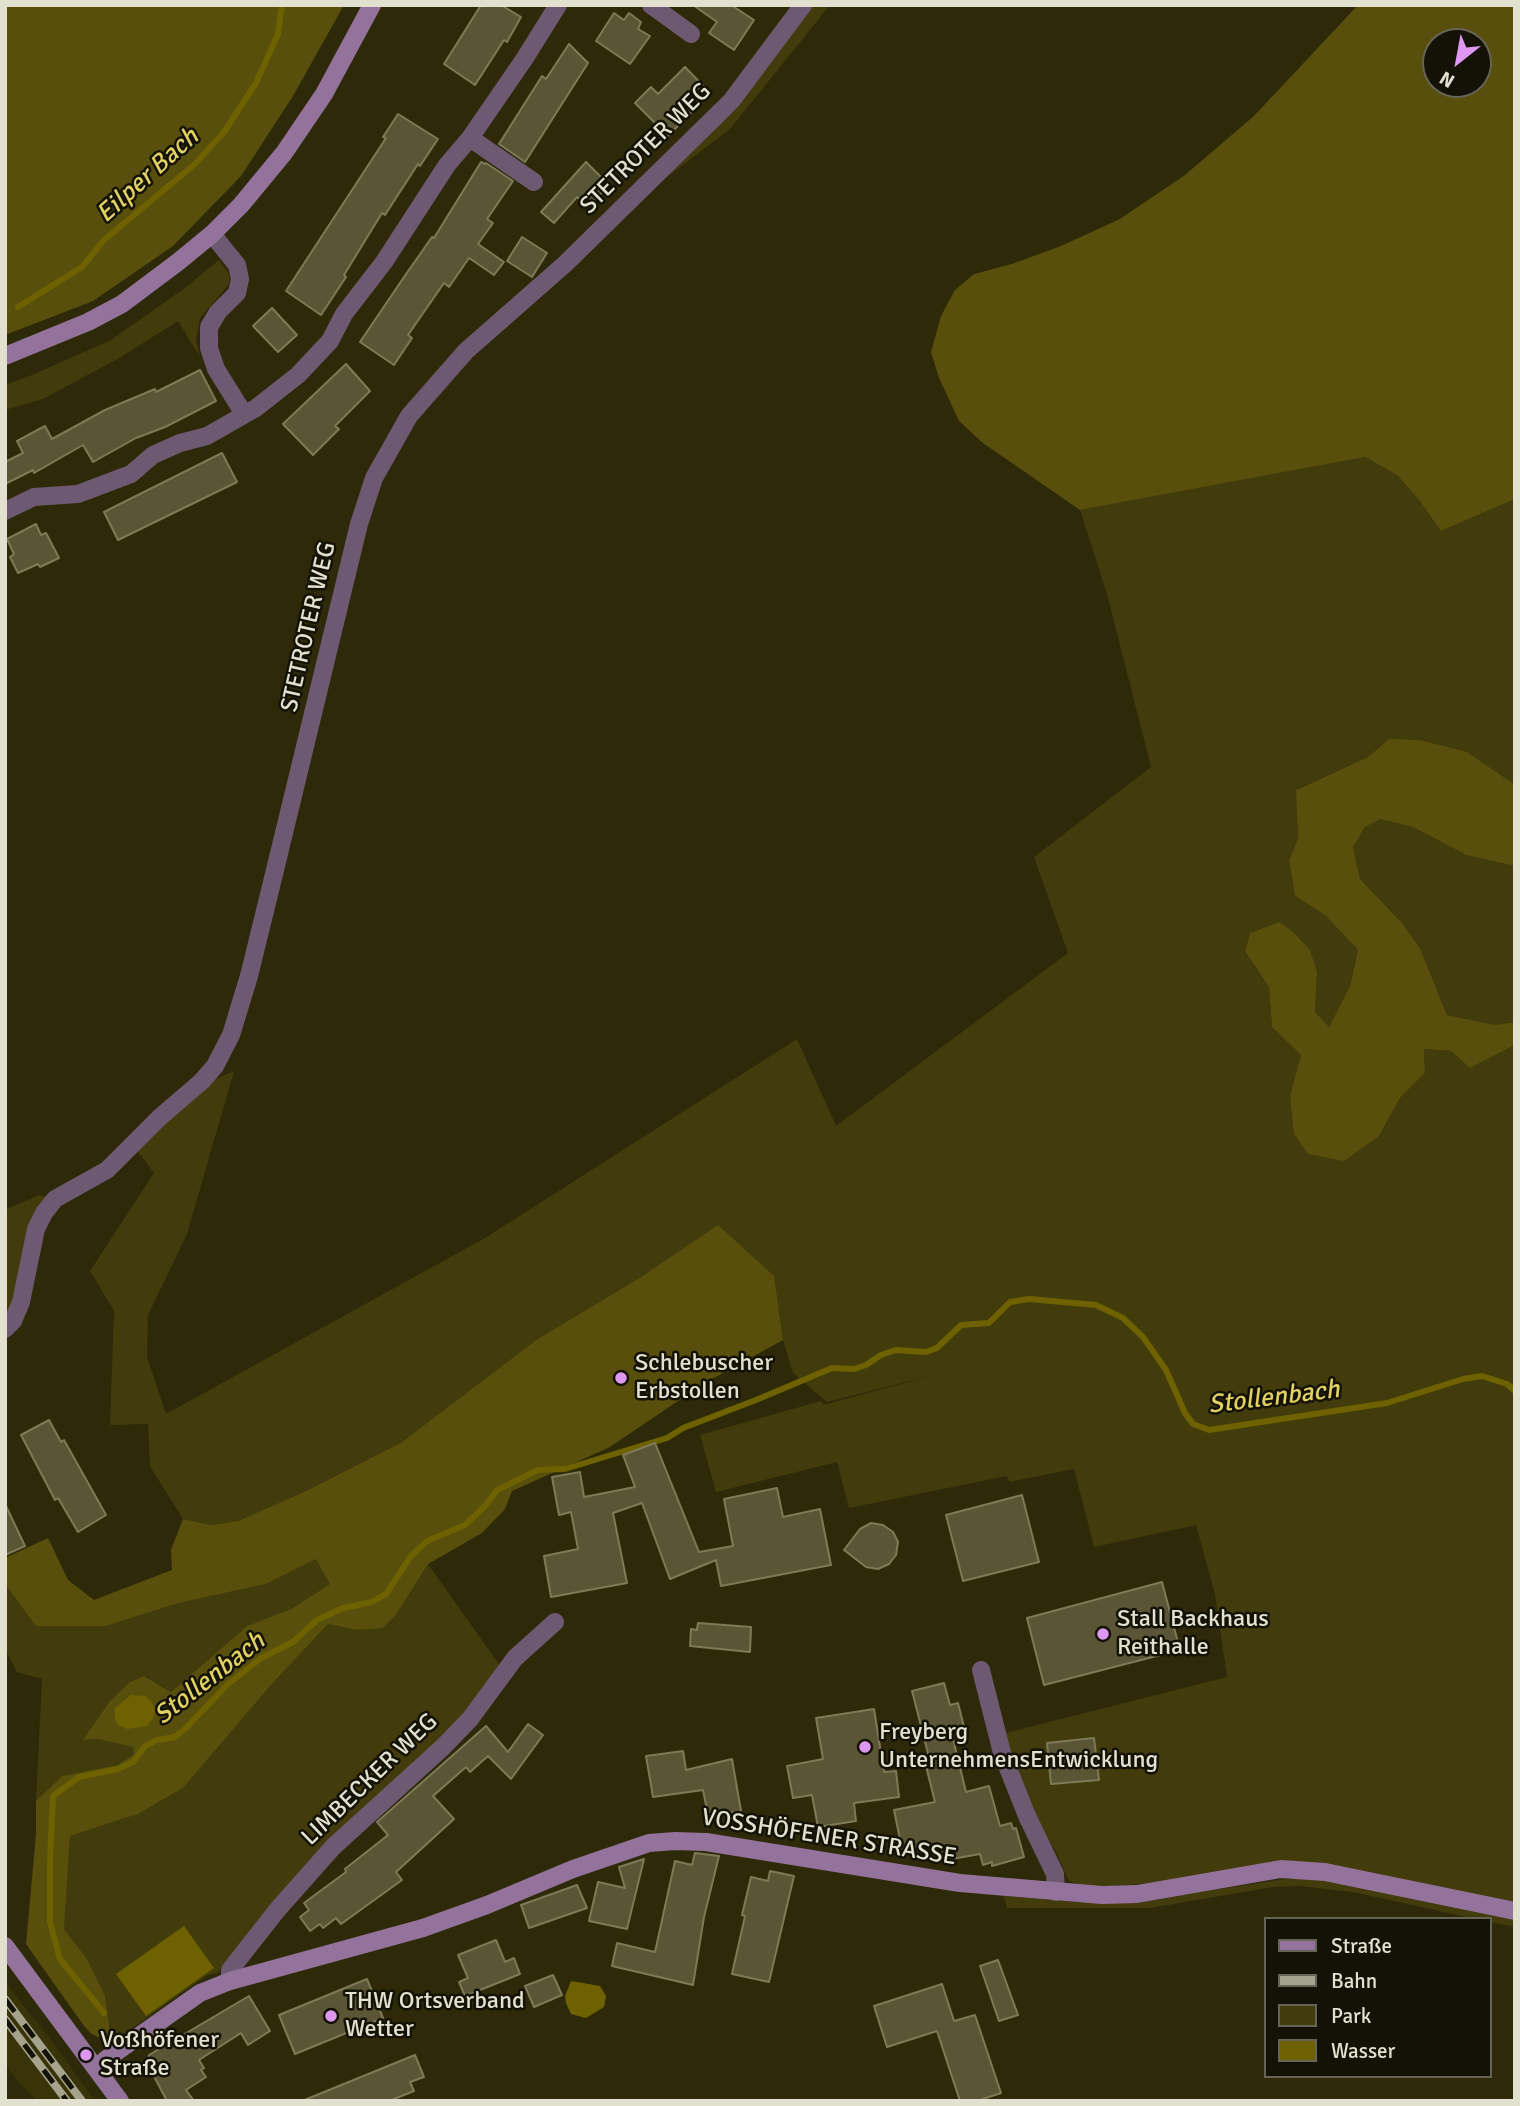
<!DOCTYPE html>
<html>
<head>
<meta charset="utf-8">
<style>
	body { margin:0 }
	#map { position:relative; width:1520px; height:2106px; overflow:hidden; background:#2e2a09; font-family:Signika,sans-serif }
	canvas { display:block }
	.frame { position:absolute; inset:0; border:7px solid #e2e0ce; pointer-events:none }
	.legend { position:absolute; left:1264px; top:1917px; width:228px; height:161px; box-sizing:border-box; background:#141206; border:2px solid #666456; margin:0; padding:9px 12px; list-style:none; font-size:21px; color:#e2e0ce }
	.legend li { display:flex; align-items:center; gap:14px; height:35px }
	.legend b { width:35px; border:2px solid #666456 }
	.north { position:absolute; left:1422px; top:28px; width:70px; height:70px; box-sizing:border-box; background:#141206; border:2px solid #666456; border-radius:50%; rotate:211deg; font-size:19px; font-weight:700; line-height:28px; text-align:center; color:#e2e0ce }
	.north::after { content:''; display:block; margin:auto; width:24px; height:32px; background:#df98f1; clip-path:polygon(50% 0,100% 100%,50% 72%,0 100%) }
</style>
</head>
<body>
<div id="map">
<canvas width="1520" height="2106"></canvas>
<div class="frame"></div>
<ul class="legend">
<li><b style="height:9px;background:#93739b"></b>Straße</li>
<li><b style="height:9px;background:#a6a38c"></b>Bahn</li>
<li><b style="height:19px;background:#423b0b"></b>Park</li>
<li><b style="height:19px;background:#6e6200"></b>Wasser</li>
</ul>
<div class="north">N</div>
</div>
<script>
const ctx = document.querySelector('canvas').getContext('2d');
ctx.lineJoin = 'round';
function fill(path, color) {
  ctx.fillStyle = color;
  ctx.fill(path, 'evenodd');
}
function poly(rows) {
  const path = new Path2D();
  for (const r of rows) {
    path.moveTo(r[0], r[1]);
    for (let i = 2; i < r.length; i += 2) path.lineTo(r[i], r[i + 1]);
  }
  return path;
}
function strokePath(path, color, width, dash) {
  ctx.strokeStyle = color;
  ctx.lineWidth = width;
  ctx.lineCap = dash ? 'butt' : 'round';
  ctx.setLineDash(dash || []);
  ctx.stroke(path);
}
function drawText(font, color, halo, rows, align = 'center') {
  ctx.font = font + ' Signika,sans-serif';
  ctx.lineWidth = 5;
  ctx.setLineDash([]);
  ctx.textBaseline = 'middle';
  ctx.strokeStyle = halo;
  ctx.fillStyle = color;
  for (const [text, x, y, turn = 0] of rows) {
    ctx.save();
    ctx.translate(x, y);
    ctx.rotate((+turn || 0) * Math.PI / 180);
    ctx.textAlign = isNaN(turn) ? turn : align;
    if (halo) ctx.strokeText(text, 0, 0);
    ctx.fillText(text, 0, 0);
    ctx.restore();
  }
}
const built = poly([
	[5,1982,54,2044,95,2101,38,2101,20,2084,5,2064]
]);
const green = poly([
	[808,5,830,5,730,129,655,186],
	[219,260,229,274,229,284,200,318,196,341,200,357,178,321,121,357,43,399,5,410,5,385,32,375,111,340,185,288],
	[1365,457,1397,475,1419,500,1441,531,1515,499,1515,785,1389,739,1368,757,1297,789,1298,840,1289,860,1295,896,1325,915,1358,950,1350,986,1329,1028,1315,1012,1317,972,1279,922,1250,933,1245,951,1269,987,1272,1027,1301,1055,1290,1095,1379,1136,1400,1098,1425,1073,1424,1049,1451,1051,1470,1068,1515,1045,1515,1903,1341,1867,1114,1886,1080,1885,1069,1881,1055,1850,1036,1823,1002,1734,1227,1677,1215,1594,1196,1525,1094,1547,1074,1469,1009,1482,1007,1476,849,1508,837,1462,716,1492,700,1435,821,1401,823,1405,937,1374,827,1402,793,1373,783,1340,779,1309,745,1251,718,1226,641,1277,536,1340,402,1442,306,1491,238,1521,211,1525,183,1519,150,1466,148,1424,110,1425,114,1311,90,1271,154,1173,136,1149,207,1083,234,1071,187,1234,148,1315,147,1357,166,1414,485,1238,797,1039,836,1126,1068,953,1034,857,1151,767,1107,594,1080,510],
	[1381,819,1413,827,1466,855,1515,866,1515,1022,1495,1025,1447,1015,1420,948,1402,923,1360,879,1353,847,1365,827],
	[39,1195,48,1197,16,1300,5,1322,5,1210],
	[317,1558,330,1584,291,1609,247,1626,171,1692,145,1676,84,1740,98,1739,134,1747,134,1754,118,1765,62,1776,36,1801,42,1679,17,1672,5,1649,5,1584,17,1597,106,1626,179,1603,266,1584],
	[428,1564,501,1667,461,1721,336,1838,217,1973,206,1976,125,2033,111,2038,105,1996,63,1929,70,1836,138,1814,183,1788,271,1685,328,1624,356,1630,396,1615],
	[1286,1879,1315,1879,1374,1889,1515,1920,1515,1927,1490,1922,1490,1919,1476,1919,1353,1892,1299,1886,1273,1887,1150,1908,1007,1908,1004,1896,1079,1902,1153,1899]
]);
const forest = poly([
	[5,5,344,5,293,96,241,176,173,246,93,301,5,335],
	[1358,5,1515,5,1515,499,1441,531,1419,500,1397,475,1365,457,1080,510,983,443,959,421,939,378,931,352,941,316,955,290,974,274,1012,264,1061,246,1120,219,1185,175,1254,116],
	[1436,42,1478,42,1478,84,1436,84],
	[1389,739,1419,740,1467,752,1515,785,1515,866,1466,855,1413,827,1381,819,1365,827,1353,847,1360,879,1402,923,1420,948,1447,1015,1495,1025,1515,1022,1515,1045,1470,1068,1451,1051,1424,1049,1425,1073,1400,1098,1379,1136,1344,1161,1308,1154,1294,1134,1290,1095,1301,1055,1272,1027,1269,987,1245,951,1250,933,1279,922,1292,931,1310,950,1317,972,1315,1012,1329,1027,1350,986,1358,950,1325,915,1295,896,1289,860,1298,839,1296,790,1368,757],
	[718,1225,774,1276,783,1340,703,1384,610,1447,512,1491,505,1509,482,1533,428,1564,396,1615,382,1628,356,1630,328,1624,271,1685,183,1788,138,1814,70,1836,64,1929,87,1959,105,1996,111,2038,102,2039,92,2034,84,2026,26,1944,36,1835,36,1801,62,1776,118,1765,134,1754,133,1747,98,1739,83,1740,110,1701,130,1682,144,1676,171,1692,247,1626,291,1609,330,1584,316,1559,266,1584,179,1603,106,1626,36,1626,5,1584,5,1558,48,1538,68,1580,94,1600,172,1570,171,1550,183,1519,211,1525,238,1521,306,1491,402,1442,536,1340,641,1277]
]);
const water = poly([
	[131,1695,145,1696,151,1701,155,1710,154,1717,147,1726,127,1729,118,1725,115,1719,115,1708],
	[184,1926,214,1968,146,2016,116,1974],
	[571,1981,600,1986,606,1996,604,2007,586,2018,571,2014,566,2003,565,1996]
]);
const stream = poly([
	[18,307,82,267,104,240,195,164,224,132,256,83,278,34,282,5],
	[104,2013,60,1959,50,1922,50,1861,53,1796,79,1777,118,1769,133,1762,145,1746,157,1740,175,1737,186,1728,227,1685,261,1658,293,1642,317,1620,343,1608,372,1602,386,1594,411,1556,427,1541,465,1525,486,1505,497,1490,538,1470,565,1469,667,1438,683,1428,756,1400,832,1368,854,1369,866,1365,881,1355,896,1350,926,1352,937,1348,961,1325,989,1323,1010,1302,1029,1299,1096,1305,1123,1318,1143,1337,1166,1370,1185,1413,1193,1424,1209,1430,1387,1403,1463,1379,1482,1376,1507,1384,1515,1391]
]);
const building = poly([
	[481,5,501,5,521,17,507,42,504,40,475,85,444,64,481,5],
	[693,5,731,5,754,20,734,50,709,33,717,22,693,5],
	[614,13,624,20,629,13,641,22,638,29,650,36,630,64,596,41,614,13],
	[569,44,588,63,525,162,499,144,542,76,546,79,569,44],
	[685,67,710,93,668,136,635,103,651,87,658,94,685,67],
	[398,114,438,139,420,166,418,164,385,215,382,213,344,275,346,277,321,315,286,291,386,138,383,137,398,114],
	[481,162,485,164,486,163,513,181,487,219,493,223,478,244,504,262,494,275,469,258,449,287,444,283,408,335,412,338,394,365,360,342,404,277,432,237,434,238,481,162],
	[586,162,609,185,588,207,577,197,554,223,541,212,586,162],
	[522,237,547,253,532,277,507,261,522,237],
	[272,308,297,335,278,352,253,326,272,308],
	[346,364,370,391,335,426,339,429,313,455,283,424,346,364],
	[200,370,216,401,165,427,136,438,93,462,83,445,34,473,33,470,5,484,5,462,23,453,17,441,45,426,52,439,105,410,155,389,156,392,200,370],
	[222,453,237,482,118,540,104,512,222,453],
	[36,524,41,535,46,533,59,558,40,567,38,564,18,573,10,557,14,554,7,539,36,524],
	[49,1420,61,1442,64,1440,106,1515,78,1532,58,1498,55,1500,21,1435,49,1420],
	[655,1443,699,1552,733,1546,724,1499,777,1488,783,1517,820,1509,831,1565,721,1586,716,1560,670,1579,642,1503,613,1513,627,1583,551,1597,544,1556,578,1549,571,1512,559,1515,552,1477,580,1472,584,1497,635,1487,623,1455,655,1443],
	[1022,1495,1039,1562,963,1581,946,1515,1022,1495],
	[5,1504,25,1546,5,1555,5,1504],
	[871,1523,883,1525,893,1532,898,1542,896,1555,889,1564,878,1569,866,1567,844,1550,860,1529,871,1523],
	[1162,1582,1180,1650,1044,1685,1027,1618,1162,1582],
	[698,1623,751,1627,750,1652,690,1646,691,1629,697,1630,698,1623],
	[944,1683,950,1705,958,1703,965,1731,952,1735,966,1792,989,1786,1000,1826,1011,1823,1013,1829,1016,1828,1024,1857,992,1866,992,1862,983,1865,980,1854,935,1862,931,1844,902,1849,894,1810,935,1802,926,1766,931,1765,912,1691,944,1683],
	[874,1709,884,1772,896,1771,899,1797,854,1803,856,1821,818,1827,812,1795,793,1798,787,1766,823,1759,816,1718,874,1709],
	[528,1724,543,1735,511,1779,488,1756,470,1772,466,1767,433,1796,454,1819,396,1872,402,1880,341,1924,336,1918,323,1928,320,1924,310,1931,300,1917,309,1910,304,1903,346,1872,345,1869,388,1835,377,1822,486,1726,508,1752,528,1724],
	[1094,1738,1099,1780,1051,1784,1047,1743,1094,1738],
	[683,1751,686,1770,732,1759,741,1811,714,1815,707,1810,703,1790,653,1797,646,1756,683,1751],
	[695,1853,719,1856,704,1917,693,1985,612,1966,617,1943,655,1952,675,1861,692,1865,695,1853],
	[644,1859,627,1929,589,1921,598,1882,625,1888,619,1867,644,1859],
	[770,1871,794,1876,769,1982,732,1974,745,1916,742,1915,751,1877,768,1881,770,1871],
	[577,1885,587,1908,529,1928,521,1905,577,1885],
	[496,1940,505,1962,514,1958,520,1974,465,1996,459,1982,468,1978,458,1955,496,1940],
	[998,1960,1018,2015,999,2021,980,1966,998,1960],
	[553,1975,562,1995,534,2007,525,1986,553,1975],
	[367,1979,383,2018,295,2054,279,2015,367,1979],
	[942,1984,954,2021,975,2015,1001,2093,977,2101,960,2101,937,2031,887,2047,874,2006,942,1984],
	[249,1996,270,2031,248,2045,241,2033,199,2060,204,2068,201,2070,206,2077,186,2090,194,2101,167,2101,147,2063,149,2055,249,1996],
	[415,2055,424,2077,410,2082,414,2091,389,2101,302,2101,415,2055]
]);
const street = poly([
	[651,5,691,34],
	[470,138,534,182],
	[212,234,237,265,240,279,237,293,218,312,209,327,209,348,216,369,244,414],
	[5,511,34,497,78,494,131,474,153,455,180,443,207,436,256,408,298,375,330,341,344,314,384,262,447,165,470,138,525,58,558,5],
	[5,1329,13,1321,21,1302,36,1229,44,1213,55,1199,107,1170,159,1118,202,1081,215,1066,231,1035,249,976,275,870,359,524,374,478,409,416,466,351,565,264,717,115,732,100,803,5],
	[981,1670,1002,1753,1027,1816,1055,1874,1056,1892],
	[230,1981,230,1970,278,1909,333,1847,443,1747,470,1719,515,1658,555,1622]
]);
const secondary = poly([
	[5,356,88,322,122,304,178,262,212,234,241,205,284,153,324,94,372,5],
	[5,1946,120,2101],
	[97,2070,105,2060,200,1993,230,1981,423,1928,487,1905,573,1869,649,1843,675,1841,706,1842,960,1883,1102,1895,1137,1894,1281,1869,1325,1872,1515,1911]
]);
const rail = poly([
	[5,1999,82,2101],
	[5,2019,67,2101]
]);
const markers = [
	[621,1378,7,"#df98f1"],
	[1103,1634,7,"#df98f1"],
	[865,1747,7,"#df98f1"],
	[331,2016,7,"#df98f1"],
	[86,2055,7,"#df98f1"]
];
const streetNames = [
	["STETROTER WEG",646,149,-45],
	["STETROTER WEG",309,627,-77],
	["LIMBECKER WEG",370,1780,-44],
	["VOSSHÖFENER STRASSE",829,1838,9]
];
const poiNames = [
	["Schlebuscher",635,1364],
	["Erbstollen",635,1392],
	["Stall Backhaus",1117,1620],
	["Reithalle",1117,1648],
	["Freyberg",879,1733],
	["UnternehmensEntwicklung",879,1761],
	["THW Ortsverband",345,2002],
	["Wetter",345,2030],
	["Voßhöfener",100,2041],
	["Straße",100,2069]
];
const waterNames = [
	["Eilper Bach",148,176,-42],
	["Stollenbach",1274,1398,-7],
	["Stollenbach",210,1679,-38]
];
fill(built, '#383309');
fill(green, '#423b0b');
fill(forest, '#584f0c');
fill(water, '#6e6200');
strokePath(stream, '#6e6200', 6);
fill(building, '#595535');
strokePath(building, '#7e7a58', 2);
strokePath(street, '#6d5972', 18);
strokePath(secondary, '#93739b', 18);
strokePath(rail, '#a6a38c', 8);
strokePath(rail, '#141206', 5, [16]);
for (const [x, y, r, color] of markers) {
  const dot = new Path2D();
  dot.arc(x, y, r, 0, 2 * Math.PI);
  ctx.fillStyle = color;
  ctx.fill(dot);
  strokePath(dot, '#141206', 2.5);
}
drawText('24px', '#e2e0ce', '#141206', streetNames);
drawText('24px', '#e2e0ce', '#141206', poiNames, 'left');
drawText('italic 26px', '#e1d162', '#141206', waterNames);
</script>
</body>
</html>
